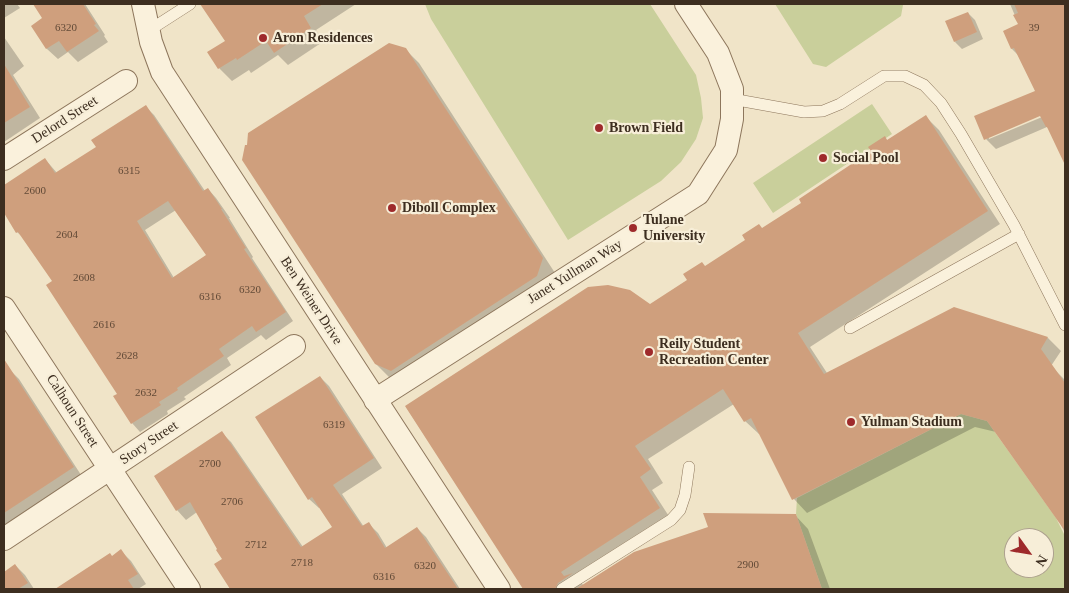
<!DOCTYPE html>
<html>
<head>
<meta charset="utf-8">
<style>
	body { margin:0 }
	#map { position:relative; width:1069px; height:593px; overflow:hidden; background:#f0e4c8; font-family:"Times New Roman",serif }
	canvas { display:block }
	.frame { position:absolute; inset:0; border:5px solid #3d2e20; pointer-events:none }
	.north { position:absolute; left:1004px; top:528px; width:50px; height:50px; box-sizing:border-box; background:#f7eed8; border:1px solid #ada18e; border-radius:50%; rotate:122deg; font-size:14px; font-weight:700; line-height:20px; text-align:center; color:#3d2e20 }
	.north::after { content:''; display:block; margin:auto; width:18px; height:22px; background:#9e2a2b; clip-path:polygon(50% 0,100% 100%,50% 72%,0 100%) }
</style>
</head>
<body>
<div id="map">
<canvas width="1069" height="593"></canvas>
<div class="frame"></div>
<div class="north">N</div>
</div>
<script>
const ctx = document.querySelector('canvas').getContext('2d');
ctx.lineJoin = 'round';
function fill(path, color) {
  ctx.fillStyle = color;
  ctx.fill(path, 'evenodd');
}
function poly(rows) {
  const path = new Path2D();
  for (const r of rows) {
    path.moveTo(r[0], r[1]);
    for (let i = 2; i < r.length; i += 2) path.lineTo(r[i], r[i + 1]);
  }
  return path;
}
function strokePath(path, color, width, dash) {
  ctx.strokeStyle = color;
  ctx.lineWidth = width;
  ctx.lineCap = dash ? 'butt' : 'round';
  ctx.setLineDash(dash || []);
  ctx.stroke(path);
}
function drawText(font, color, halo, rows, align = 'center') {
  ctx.font = font + ' "Times New Roman",serif';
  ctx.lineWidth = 4.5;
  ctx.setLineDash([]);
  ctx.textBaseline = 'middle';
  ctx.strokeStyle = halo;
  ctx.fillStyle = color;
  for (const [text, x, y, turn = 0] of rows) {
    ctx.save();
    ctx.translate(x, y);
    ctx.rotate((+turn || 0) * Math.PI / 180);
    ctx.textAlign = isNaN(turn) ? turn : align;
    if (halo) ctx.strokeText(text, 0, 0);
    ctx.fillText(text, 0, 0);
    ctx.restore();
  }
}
const green = poly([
	[425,4,650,4,696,75,701,98,703,118,696,139,681,162,661,181,568,240,431,19],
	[775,4,902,4,903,5,901,16,826,67,813,64],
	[872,104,892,134,773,213,753,183],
	[961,414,987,421,1056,518,1065,536,1065,589,822,589,796,514,797,498],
	[1014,538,1044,538,1044,568,1014,568]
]);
const shadow = poly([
	[4,4,17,4,20,8,4,18],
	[35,4,85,4,105,35,104,36,108,42,78,62,68,52,58,59,47,49,33,26,44,18],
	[206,4,356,4,316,30,324,41,288,65,278,55,251,73,249,70,232,81,219,68,226,41,203,6],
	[1010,4,1065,4,1065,162,1050,130,1047,127,996,149,986,139,1036,92,1019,56,1012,49,1004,31,1019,25],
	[1046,113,1047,115,989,139,989,136],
	[968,13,975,20,983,39,962,49,955,42],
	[4,37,24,66,13,75,40,118,4,142],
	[405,49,419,63,555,273,405,383,389,377,376,364],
	[145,106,154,115,205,191,208,189,216,198,230,218,229,218,253,257,252,258,293,321,266,340,261,335,227,358,231,365,184,397,186,399,167,411,168,414,140,432,132,423,119,394,53,281,26,240,17,232,4,211,4,186,45,159,57,173,98,148],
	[176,210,207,255,174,278,145,230],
	[926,117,939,130,1000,224,810,347,827,373,954,308,1048,338,1061,351,1051,366,1065,380,1065,533,1057,517,996,432,975,427,807,513,794,499,760,433,759,434,745,421,734,404,648,459,663,483,652,490,672,521,580,581,584,586,795,515,808,529,830,589,525,589,406,407,650,305,688,280,705,267,803,203,873,152,885,138,888,141],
	[9,369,19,379,83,478,4,529,4,371],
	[320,377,329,386,382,468,342,494,364,527,369,524,378,533,387,548,417,528,426,537,460,589,231,589,215,564,223,559,197,512,186,520,177,510,155,477,222,433,231,442,303,547,333,527,320,507,319,508,309,499],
	[121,551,131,561,146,584,138,589,58,589,110,554,112,557],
	[15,565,25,575,34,589,4,589,4,573]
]);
const building = poly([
	[33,4,83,4,96,24,94,25,99,31,67,52,59,41,46,49,31,26,42,18],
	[200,4,323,4,304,16,311,28,274,53,266,41,237,60,236,58,218,69,207,52,225,41],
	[1014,4,1065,4,1065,165,1047,127,1046,127,1040,116,984,140,974,116,1035,91,1014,48,1011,49,1003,31,1018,24,1013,15,1018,13],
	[968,12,977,32,954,42,945,21],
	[389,43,406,48,543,258,537,276,391,371,375,364,242,160,245,145,247,145,248,133],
	[4,64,30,107,4,123],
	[146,105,203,191,208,188,222,209,221,209,246,248,244,249,286,312,256,332,252,326,219,349,224,356,177,388,178,390,159,402,161,405,131,424,113,396,117,394,46,285,52,281,18,232,16,233,4,213,4,185,45,158,55,173,96,147,91,140],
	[168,201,206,255,172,278,137,221],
	[926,115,988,211,798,333,824,374,954,307,1048,337,1041,349,1065,383,1065,531,987,421,961,414,792,500,751,418,744,422,723,389,635,446,651,469,640,477,660,508,561,572,564,576,573,573,558,583,555,589,523,589,405,406,588,287,608,285,630,290,650,304,687,280,683,274,702,262,705,266,745,240,742,235,759,224,762,228,801,203,799,199,871,151,868,147,885,136,887,140],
	[4,359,74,467,4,513],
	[320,376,374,458,333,485,362,526,369,522,385,548,417,527,458,589,230,589,214,564,222,559,216,550,217,549,190,502,176,511,171,503,154,476,222,431,301,547,332,527,312,497,308,500,255,417],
	[703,513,796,514,822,589,576,589,634,552,708,527],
	[121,549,138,574,128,580,134,589,55,589,110,553,112,556],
	[15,564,28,583,18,589,4,589,4,572]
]);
const lane = poly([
	[148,31,190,4],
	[732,99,804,112,823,111,840,104,884,76,905,76,924,85,941,103,961,134,1014,225,1065,325],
	[850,328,1019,234],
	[562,589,671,520,680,510,685,495,689,467]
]);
const street = poly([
	[143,4,151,42,162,72,499,589],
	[4,159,126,81],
	[4,308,189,589],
	[375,400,698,194,726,150,732,119,732,89,718,53,686,4],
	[4,539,294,346]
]);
const markers = [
	[263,38,5,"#9e2a2b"],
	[599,128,5,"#9e2a2b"],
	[823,158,5,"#9e2a2b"],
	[392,208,5,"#9e2a2b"],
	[633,228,5,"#9e2a2b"],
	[649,352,5,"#9e2a2b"],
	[851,422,5,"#9e2a2b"]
];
const numberNames = [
	["6320",66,28],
	["39",1034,28],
	["6315",129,171],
	["2600",35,191],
	["2604",67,235],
	["2608",84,278],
	["6320",250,290],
	["6316",210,297],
	["2616",104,325],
	["2628",127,356],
	["2632",146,393],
	["6319",334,425],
	["2700",210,464],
	["2706",232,502],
	["2712",256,545],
	["2718",302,563],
	["2900",748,565],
	["6320",425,566],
	["6316",384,577]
];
const poiNames = [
	["Aron Residences",273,38],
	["Brown Field",609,128],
	["Social Pool",833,158],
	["Diboll Complex",402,208],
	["Tulane",643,220],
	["University",643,236],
	["Reily Student",659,344],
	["Recreation Center",659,360],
	["Yulman Stadium",861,422]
];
const streetNames = [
	["Delord Street",65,120,-33],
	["Janet Yullman Way",575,272,-32],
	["Ben Weiner Drive",311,301,57],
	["Calhoun Street",72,411,57],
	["Story Street",149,443,-34]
];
fill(green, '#c9cf9b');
fill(shadow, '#0003');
fill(building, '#cf9f7d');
strokePath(lane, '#8d765c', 12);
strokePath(street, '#8d765c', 24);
strokePath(lane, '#faf1dc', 11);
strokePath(street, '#faf1dc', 22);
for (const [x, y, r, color] of markers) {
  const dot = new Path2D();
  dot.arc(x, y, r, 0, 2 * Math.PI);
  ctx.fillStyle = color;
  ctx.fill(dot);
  strokePath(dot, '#f7eed8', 2);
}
drawText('11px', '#624a37', null, numberNames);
drawText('bold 14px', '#3d2e20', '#f7eed8', poiNames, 'left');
drawText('14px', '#3d2e20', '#f7eed8', streetNames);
</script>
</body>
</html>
